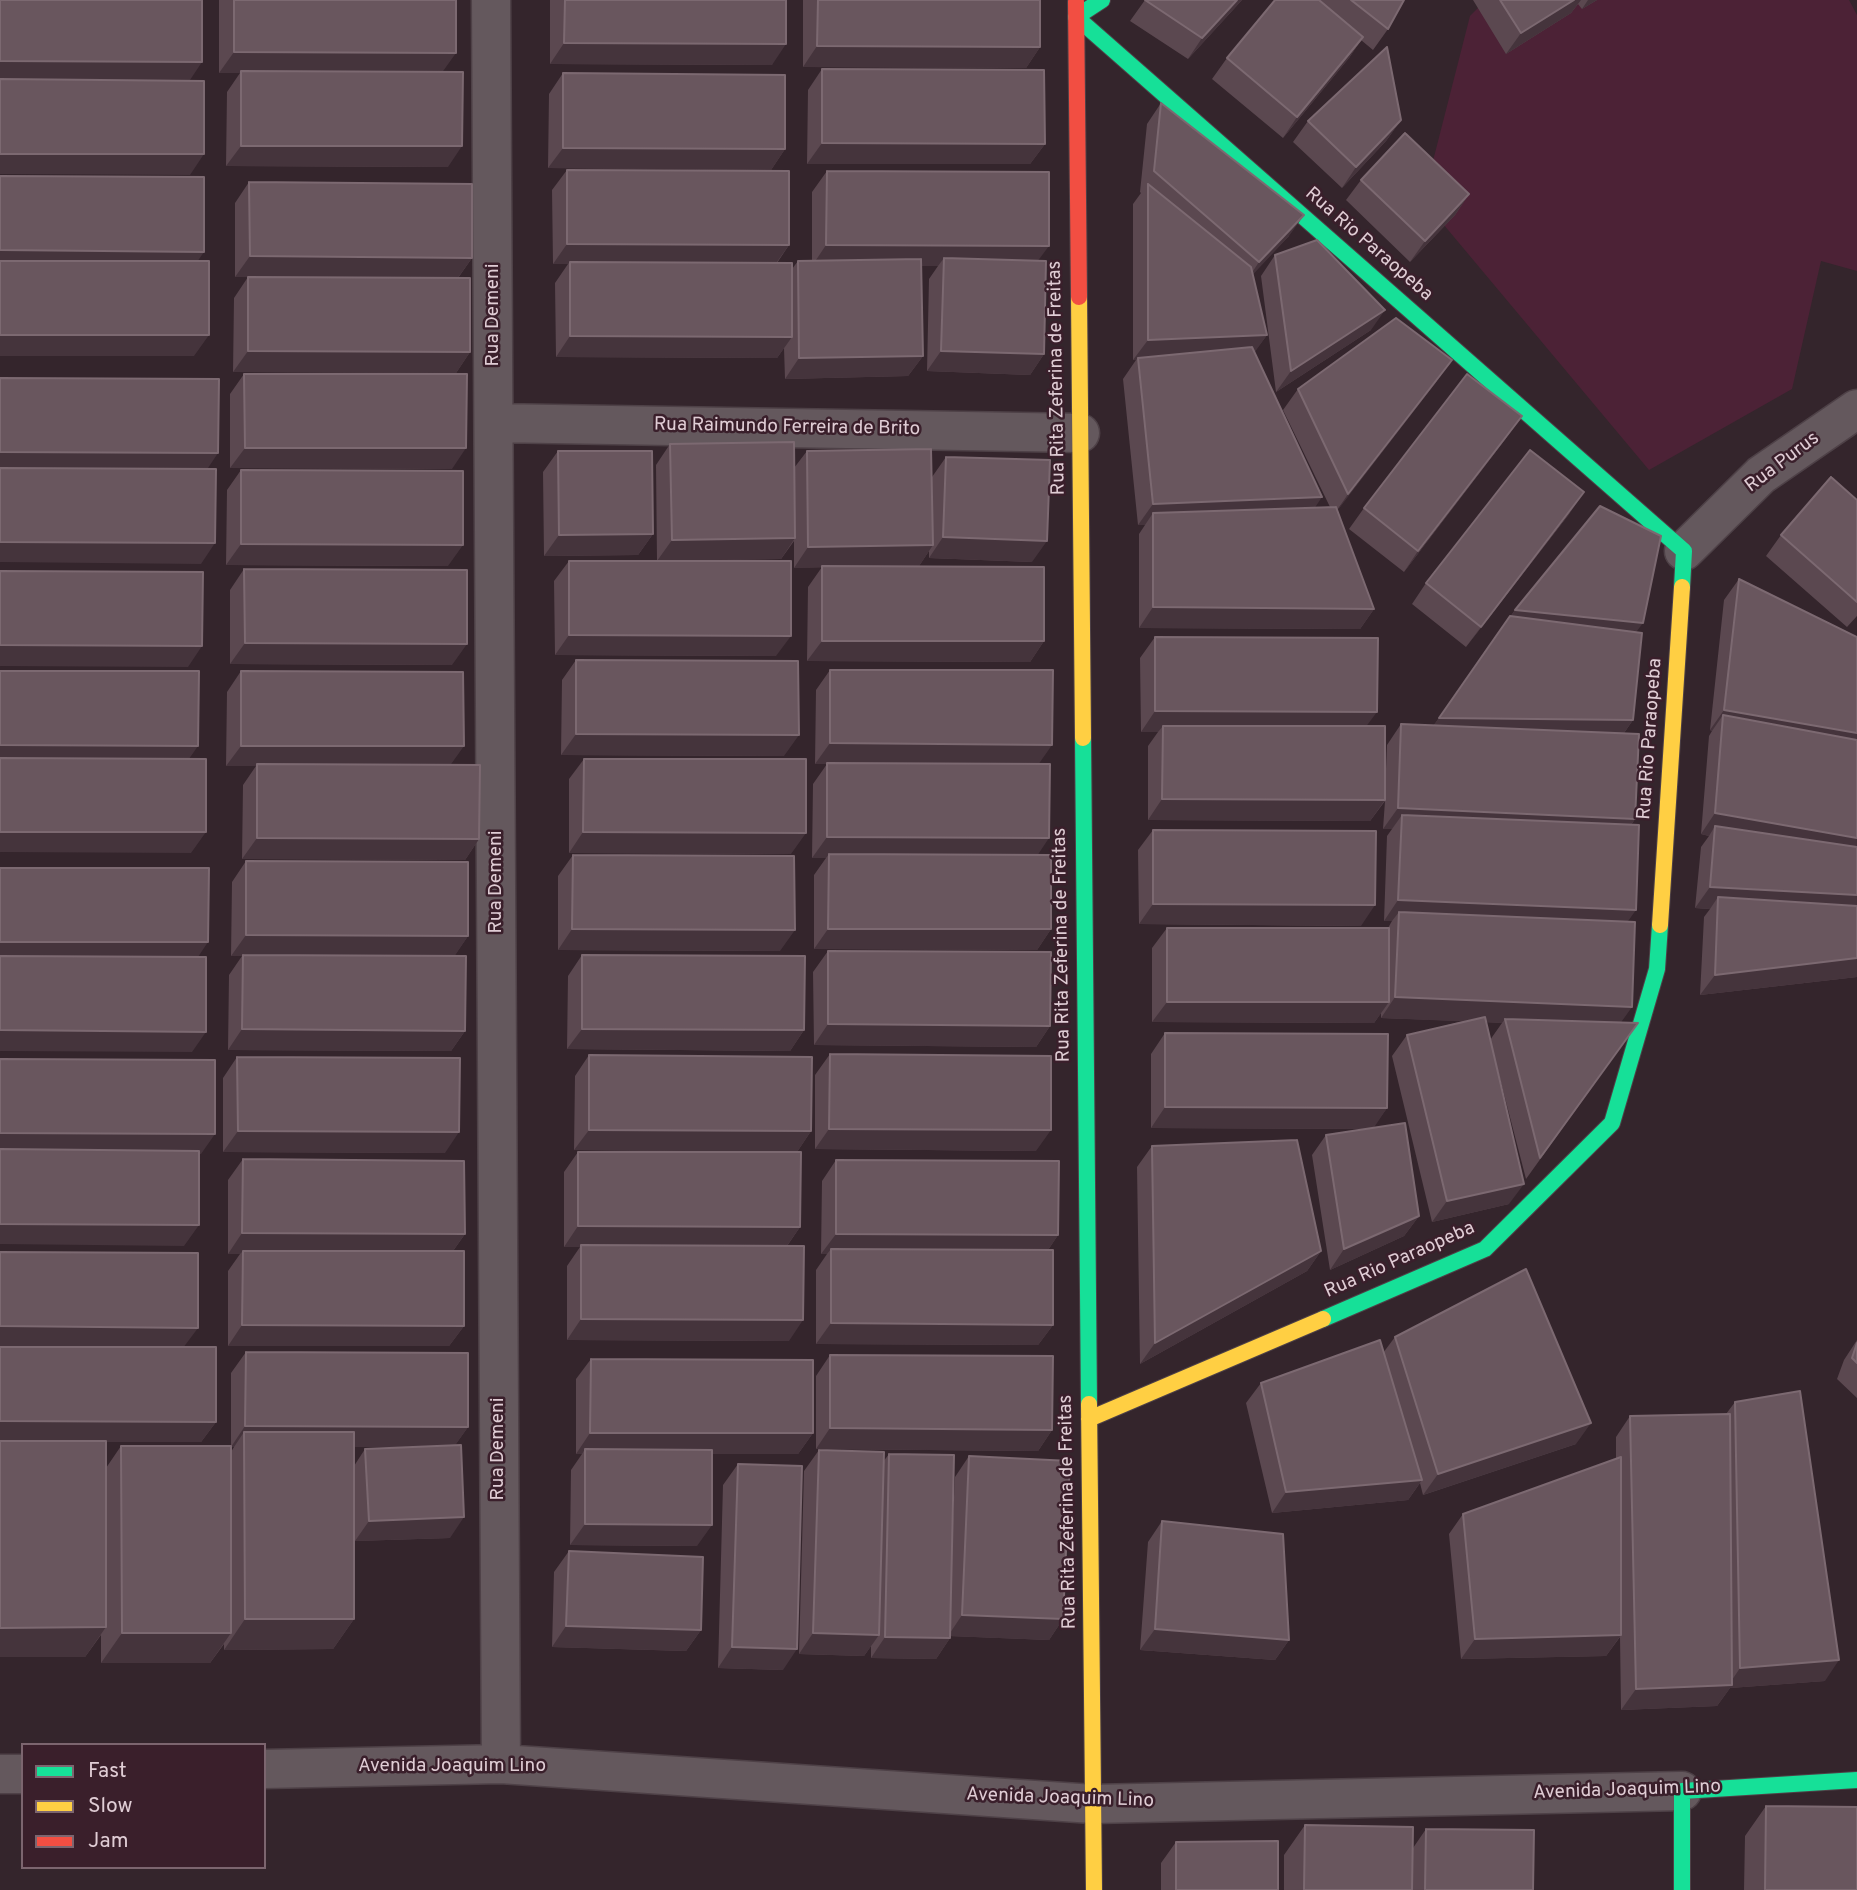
<!DOCTYPE html>
<html>
<head>
<meta charset="utf-8">
<style>
	body { margin:0 }
	#map { position:relative; width:1857px; height:1890px; overflow:hidden; background:#34252c; font-family:Overpass,sans-serif }
	canvas { display:block }
	.legend { position:absolute; left:21px; top:1743px; width:245px; height:126px; box-sizing:border-box; background:#3a1f2b; border:2px solid #7c656f; margin:0; padding:9px 12px; list-style:none; font-size:21px; color:#e0cdd5 }
	.legend li { display:flex; align-items:center; gap:14px; height:35px }
	.legend b { width:35px; border:2px solid #7c656f }
</style>
</head>
<body>
<div id="map">
<canvas width="1857" height="1890"></canvas>
<ul class="legend">
<li><b style="height:9px;background:#16e098"></b>Fast</li>
<li><b style="height:9px;background:#ffcf43"></b>Slow</li>
<li><b style="height:9px;background:#f24e42"></b>Jam</li>
</ul>
</div>
<script>
const ctx = document.querySelector('canvas').getContext('2d');
ctx.lineJoin = 'round';
function fill(path, color) {
  ctx.fillStyle = color;
  ctx.fill(path, 'evenodd');
}
function poly(rows) {
  const path = new Path2D();
  for (const r of rows) {
    path.moveTo(r[0], r[1]);
    for (let i = 2; i < r.length; i += 2) path.lineTo(r[i], r[i + 1]);
  }
  return path;
}
function strokePath(path, color, width, dash) {
  ctx.strokeStyle = color;
  ctx.lineWidth = width;
  ctx.lineCap = dash ? 'butt' : 'round';
  ctx.setLineDash(dash || []);
  ctx.stroke(path);
}
function drawText(font, color, halo, rows, align = 'center') {
  ctx.font = font + ' Overpass,sans-serif';
  ctx.lineWidth = 5;
  ctx.setLineDash([]);
  ctx.textBaseline = 'middle';
  ctx.strokeStyle = halo;
  ctx.fillStyle = color;
  for (const [text, x, y, turn = 0] of rows) {
    ctx.save();
    ctx.translate(x, y);
    ctx.rotate((+turn || 0) * Math.PI / 180);
    ctx.textAlign = isNaN(turn) ? turn : align;
    if (halo) ctx.strokeText(text, 0, 0);
    ctx.fillText(text, 0, 0);
    ctx.restore();
  }
}
const green = poly([
	[1486,0,1849,0,1857,15,1857,271,1821,261,1792,389,1649,470,1423,200,1470,16]
]);
const street = poly([
	[491,0,501,1764],
	[495,423,1080,433],
	[1684,551,1761,475,1857,409],
	[264,1769,501,1764,1093,1804,1682,1791],
	[0,1774,23,1774]
]);
const fast = poly([
	[1102,0,1076,17,1684,551,1682,587],
	[1083,738,1089,1404],
	[1323,1319,1485,1249,1612,1123,1657,969,1660,925],
	[1682,1890,1682,1791,1857,1780]
]);
const slow = poly([
	[1079,297,1083,738],
	[1660,925,1682,587],
	[1089,1404,1094,1890],
	[1089,1419,1323,1319]
]);
const jam = poly([
	[1076,2,1079,297]
]);
const wall = poly([
	[219,0,456,0,442,72,448,167,226,166,227,92,240,73,219,73],
	[550,0,786,0,772,65,550,64],
	[803,0,1040,0,1040,47,1026,68,803,67],
	[1145,0,1242,0,1188,59,1130,21],
	[1275,0,1404,0,1388,29,1373,50,1361,40,1349,58,1283,138,1212,79,1227,58],
	[1473,0,1597,0,1582,9,1578,4,1571,13,1506,54],
	[822,69,1045,144,1030,164,807,164,808,90],
	[563,73,785,149,771,170,548,168,549,94],
	[1161,103,1289,236,1252,274,1267,335,1254,352,1315,508,1330,507,1283,410,1298,389,1437,381,1337,510,1374,609,1360,629,1139,628,1139,534,1145,525,1138,525,1123,379,1136,360,1133,360,1133,204,1141,193,1140,192,1147,124],
	[1401,120,1386,141,1342,188,1293,142,1308,121],
	[567,170,789,245,777,263,792,269,798,261,812,261,812,192,827,171,1039,261,1044,354,1030,375,927,371,929,279,938,266,921,266,923,356,908,376,785,379,784,348,777,358,556,357,555,283,568,264,553,264,552,190],
	[1361,180,1469,194,1455,215,1410,262,1346,200],
	[249,182,472,258,458,278,470,352,456,373,233,372,234,298,248,277,288,277,235,277,235,203],
	[1275,255,1371,330,1276,392,1261,276],
	[244,374,452,469,230,468,230,394],
	[1507,437,1404,572,1349,529,1364,508],
	[670,444,794,468,807,451,932,477,946,457,1032,562,929,558,929,551,919,566,854,567,1044,641,1030,662,807,661,808,587,822,567,794,568,794,541,781,559,657,561,656,465],
	[558,451,653,534,638,555,544,556,543,472],
	[241,470,448,566,226,565,227,490],
	[1857,500,1857,616,1847,627,1766,556,1781,535],
	[1570,513,1466,647,1412,604,1426,583],
	[569,561,776,656,555,655,554,581],
	[244,569,452,665,230,664,230,590],
	[1739,579,1857,977,1700,995,1704,917,1710,909,1695,908,1701,847,1709,836,1701,834,1709,736,1712,731,1710,730,1724,600],
	[1515,610,1636,632,1633,720,1624,733,1635,819,1631,825,1627,922,1621,1023,1623,1044,1526,1179,1490,1040,1502,1023,1486,1022,1509,1204,1432,1222,1392,1056,1407,1035,1464,1021,1381,1018,1381,1013,1374,1023,1152,1022,1152,948,1167,928,1388,928,1392,921,1384,921,1387,836,1392,829,1383,829,1385,801,1370,821,1148,820,1148,746,1158,732,1141,732,1140,658,1155,637,1367,726,1385,792,1387,745,1401,724,1434,725],
	[576,660,784,756,561,755,562,680],
	[830,670,1039,764,1037,855,1051,929,1037,950,814,949,814,875,826,858,812,858,813,784,827,764,815,764,816,690],
	[241,671,451,765,479,839,465,860,242,859,243,785,256,766,226,766,227,692],
	[584,759,791,854,569,853,569,779],
	[1153,830,1361,926,1139,924,1138,850],
	[573,855,780,951,558,950,558,876],
	[246,861,468,936,454,956,465,1031,451,1051,228,1050,229,975,242,956,231,956,232,882],
	[828,951,1050,1026,1036,1047,814,1045,813,972],
	[582,955,804,1030,790,1051,567,1049,568,976],
	[1165,1033,1387,1108,1373,1127,1419,1216,1404,1236,1330,1270,1312,1155,1326,1135,1366,1129,1151,1128,1151,1054],
	[830,1054,1036,1151,815,1149,815,1075],
	[589,1055,811,1131,797,1152,574,1150,575,1076],
	[237,1057,445,1153,223,1152,223,1078],
	[1152,1146,1321,1251,1307,1271,1140,1364,1137,1167],
	[578,1152,800,1227,787,1246,789,1341,567,1340,567,1266,580,1247,564,1247,564,1172],
	[243,1159,465,1234,453,1251,464,1326,449,1346,228,1346,228,1271,240,1254,228,1254,228,1180],
	[836,1160,1058,1235,1048,1250,1053,1325,1038,1345,816,1344,816,1270,827,1254,821,1254,822,1181],
	[0,1252,184,1347,216,1422,201,1442,106,1442,106,1468,121,1446,231,1452,234,1447,231,1447,231,1373,246,1352,468,1427,455,1445,450,1538,355,1541,354,1528,354,1619,333,1649,224,1650,224,1644,210,1663,101,1663,101,1635,85,1657],
	[354,1447,405,1447,365,1449,354,1466],
	[1395,1337,1576,1444,1423,1495,1420,1483,1408,1500,1272,1513,1246,1403,1261,1383,1383,1353],
	[1857,1340,1857,1398,1837,1379,1844,1360],
	[830,1355,1052,1430,1038,1451,816,1449,816,1376],
	[591,1359,813,1433,798,1454,712,1454,697,1546,570,1545,571,1470,582,1454,576,1454,576,1379],
	[1735,1402,1825,1681,1730,1688,1717,1706,1621,1710,1620,1637,1606,1656,1461,1659,1449,1534,1463,1514,1616,1459,1616,1437,1630,1416,1726,1414],
	[819,1450,883,1462,889,1454,953,1518,955,1477,969,1456,1063,1619,1049,1640,950,1636,950,1638,936,1659,871,1658,871,1646,864,1656,799,1654,804,1471],
	[738,1464,783,1670,718,1668,723,1485],
	[1162,1521,1289,1640,1275,1660,1140,1650,1148,1542],
	[569,1551,701,1630,686,1651,552,1647,554,1572],
	[1766,1806,1857,1890,1744,1890,1745,1836],
	[1305,1825,1413,1848,1426,1829,1533,1890,1284,1890,1284,1855],
	[1176,1842,1278,1890,1161,1890,1161,1863]
]);
const shadedWall = poly([
	[1237,0,1242,0,1188,59,1202,38],
	[1574,0,1581,0,1571,13,1506,54,1521,33],
	[1588,0,1597,0,1582,9],
	[1363,37,1349,58,1283,138,1297,117],
	[564,43,786,44,772,65,550,64],
	[817,46,1040,47,1026,68,803,67],
	[234,52,456,53,441,74,241,71,240,73,219,73],
	[0,61,202,62,188,83,0,82],
	[1401,120,1386,141,1342,188,1356,167],
	[822,143,1045,144,1030,164,807,164],
	[241,146,462,146,448,167,226,166],
	[563,148,785,149,771,170,548,168],
	[0,154,204,154,190,175,0,174],
	[1469,194,1455,215,1410,262,1425,241],
	[1304,215,1289,236,1245,283,1259,262],
	[567,244,789,245,774,266,570,262,568,264,553,264],
	[826,245,1049,246,1034,266,944,258,938,266,812,266],
	[0,250,204,252,190,272,0,271],
	[250,256,472,258,457,279,235,277],
	[1385,310,1371,330,1276,392,1291,371],
	[0,335,209,335,194,356,0,356],
	[1267,335,1252,356,1138,358,1136,360,1133,360,1148,340],
	[570,336,792,337,777,358,556,357],
	[248,351,470,352,456,373,233,372],
	[941,351,1044,354,1030,375,927,371],
	[923,356,908,376,785,379,799,358],
	[1452,360,1437,381,1334,515,1348,494],
	[1522,416,1507,437,1404,572,1418,551],
	[245,448,466,448,452,469,230,468],
	[0,452,218,453,204,474,0,473],
	[1584,492,1570,513,1466,647,1481,627],
	[1322,497,1308,518,1153,513,1145,525,1138,525,1153,504],
	[653,534,638,555,544,556,559,535],
	[943,537,1047,541,1032,562,929,558],
	[795,538,781,559,657,561,672,540],
	[0,542,215,543,201,564,0,562],
	[241,544,463,545,448,566,226,565],
	[933,545,919,566,794,568,808,547],
	[1153,607,1374,609,1360,629,1139,628],
	[1515,610,1643,623,1628,643,1501,631],
	[569,635,791,636,776,656,555,655],
	[822,641,1044,641,1030,662,807,661],
	[245,643,467,644,452,665,230,664],
	[0,645,202,646,188,667,0,666],
	[1724,710,1857,733,1857,756,1723,715,1712,731,1710,730],
	[1155,711,1377,712,1362,732,1163,726,1158,732,1141,732],
	[1439,718,1633,720,1619,740,1424,738],
	[576,734,799,735,784,756,561,755],
	[830,743,1052,745,1038,765,815,764],
	[0,745,198,746,184,766,0,766],
	[241,746,464,746,449,767,257,764,256,766,226,766],
	[1162,799,1385,800,1370,821,1148,820],
	[1398,808,1635,819,1621,839,1402,815,1392,829,1383,829],
	[1715,813,1857,838,1857,861,1715,826,1709,836,1701,834],
	[0,832,206,832,191,853,0,852],
	[583,832,806,833,791,854,569,853],
	[827,837,1049,838,1035,859,829,854,826,858,812,858],
	[257,838,479,839,465,860,242,859],
	[1710,887,1857,895,1857,917,1718,897,1710,909,1695,908],
	[1398,900,1636,910,1621,931,1399,912,1392,921,1384,921],
	[1153,904,1375,905,1361,926,1139,924],
	[572,929,795,930,780,951,558,950],
	[828,929,1051,929,1037,950,814,949],
	[246,935,468,936,454,957,231,956],
	[0,942,208,942,194,963,0,963],
	[1857,958,1857,977,1700,995,1715,975],
	[1395,997,1632,1007,1617,1028,1505,1019,1502,1023,1381,1018],
	[1167,1002,1389,1002,1374,1023,1152,1022],
	[828,1024,1050,1026,1036,1047,814,1045],
	[242,1029,465,1031,451,1051,228,1050],
	[582,1029,804,1030,790,1051,567,1049],
	[0,1030,206,1032,192,1052,0,1051],
	[1165,1107,1387,1108,1373,1129,1151,1128],
	[829,1129,1051,1130,1036,1151,815,1149],
	[589,1130,811,1131,797,1152,574,1150],
	[238,1131,459,1132,445,1153,223,1152],
	[0,1133,215,1134,201,1154,0,1154],
	[1524,1184,1509,1204,1432,1222,1447,1201],
	[1419,1216,1404,1236,1330,1270,1344,1249],
	[0,1224,199,1225,184,1246,0,1244],
	[578,1226,800,1227,786,1247,564,1247],
	[242,1233,465,1234,450,1255,243,1251,240,1254,228,1254],
	[836,1234,1058,1235,1044,1256,831,1249,827,1254,821,1254],
	[1321,1251,1307,1271,1140,1364,1155,1343],
	[581,1319,803,1320,789,1341,567,1340],
	[831,1323,1053,1325,1038,1345,816,1344],
	[242,1325,464,1326,449,1346,228,1346],
	[0,1326,198,1328,183,1348,0,1347],
	[0,1421,216,1422,201,1442,0,1442],
	[1591,1423,1576,1444,1423,1495,1438,1474],
	[245,1426,468,1427,454,1447,244,1447,244,1432,234,1447,231,1447],
	[830,1428,1052,1430,1038,1451,816,1449],
	[590,1433,813,1433,798,1454,585,1454,585,1449,582,1454,576,1454],
	[1422,1480,1408,1500,1272,1513,1286,1492],
	[464,1517,450,1538,355,1541,369,1521],
	[585,1524,712,1525,697,1546,570,1545],
	[962,1615,1063,1619,1049,1640,948,1636],
	[245,1619,354,1619,333,1649,224,1650],
	[566,1626,701,1630,686,1651,552,1647],
	[106,1627,85,1657,0,1657,0,1628],
	[1155,1629,1289,1640,1275,1660,1140,1650],
	[122,1633,231,1633,210,1663,101,1663],
	[813,1633,879,1635,864,1656,799,1654],
	[1621,1635,1606,1656,1461,1659,1475,1639],
	[885,1637,950,1638,936,1659,871,1658],
	[732,1647,797,1649,783,1670,718,1668],
	[1839,1660,1825,1681,1730,1688,1717,1706,1621,1710,1636,1689,1728,1686,1740,1668]
]);
const building = poly([
	[0,0,202,0,202,62,0,61,0,0],
	[234,0,456,0,456,53,234,52,234,0],
	[565,0,786,0,786,44,564,43,565,0],
	[818,0,1040,0,1040,47,817,46,818,0],
	[1145,0,1237,0,1202,38,1145,0],
	[1275,0,1319,0,1363,37,1297,117,1227,58,1275,0],
	[1351,0,1404,0,1388,29,1351,0],
	[1500,0,1574,0,1521,33,1500,0],
	[1387,47,1401,120,1356,167,1308,121,1387,47],
	[822,69,1044,70,1045,144,822,143,822,69],
	[241,71,463,72,462,146,241,146,241,71],
	[563,73,785,75,785,149,563,148,563,73],
	[0,79,204,81,204,154,0,154,0,79],
	[1161,103,1304,215,1259,262,1154,171,1161,103],
	[1405,133,1469,194,1425,241,1361,180,1405,133],
	[567,170,789,171,789,245,567,244,567,170],
	[827,171,1049,172,1049,246,826,245,827,171],
	[0,176,204,177,204,252,0,250,0,176],
	[249,182,472,184,472,258,250,256,249,182],
	[1148,184,1251,267,1267,335,1148,340,1148,184],
	[1317,240,1385,310,1291,371,1275,255,1317,240],
	[944,258,1046,261,1044,354,941,351,944,258],
	[921,259,923,356,799,358,798,261,921,259],
	[0,261,209,261,209,335,0,335,0,261],
	[570,262,792,263,792,337,570,336,570,262],
	[248,277,470,278,470,352,248,351,248,277],
	[1396,318,1452,360,1348,494,1298,389,1396,318],
	[1252,347,1322,497,1153,504,1138,358,1252,347],
	[244,374,467,374,466,448,245,448,244,374],
	[1467,374,1522,416,1418,551,1364,508,1467,374],
	[0,378,219,379,218,453,0,452,0,378],
	[794,442,795,538,672,540,670,444,794,442],
	[931,449,933,545,808,547,807,451,931,449],
	[1530,450,1584,492,1481,627,1426,583,1530,450],
	[558,451,652,451,653,534,559,535,558,451],
	[946,457,1050,460,1047,541,943,537,946,457],
	[0,468,216,469,215,543,0,542,0,468],
	[241,470,463,471,463,545,241,544,241,470],
	[1831,477,1857,500,1857,602,1781,535,1831,477],
	[1600,506,1661,536,1643,623,1515,610,1600,506],
	[1336,507,1374,609,1153,607,1153,513,1336,507],
	[569,561,791,561,791,636,569,635,569,561],
	[822,566,1044,567,1044,641,822,641,822,566],
	[244,569,467,570,467,644,245,643,244,569],
	[0,571,203,572,202,646,0,645,0,571],
	[1739,579,1857,637,1857,733,1724,710,1739,579],
	[1510,616,1642,633,1633,720,1439,718,1510,616],
	[1155,637,1378,638,1377,712,1155,711,1155,637],
	[576,660,798,661,799,735,576,734,576,660],
	[830,670,1053,670,1052,745,830,743,830,670],
	[0,671,199,671,198,746,0,745,0,671],
	[241,671,463,672,464,746,241,746,241,671],
	[1723,715,1857,740,1857,838,1715,813,1723,715],
	[1401,724,1639,734,1635,819,1398,808,1401,724],
	[1163,726,1385,726,1385,800,1162,799,1163,726],
	[0,758,206,759,206,832,0,832,0,758],
	[584,759,806,759,806,833,583,832,584,759],
	[827,763,1050,764,1049,838,827,837,827,763],
	[257,764,480,765,479,839,257,838,257,764],
	[1402,815,1639,825,1636,910,1398,900,1402,815],
	[1715,826,1857,847,1857,895,1710,887,1715,826],
	[1153,830,1376,831,1375,905,1153,904,1153,830],
	[829,854,1051,855,1051,929,828,929,829,854],
	[573,855,794,856,795,930,572,929,573,855],
	[246,861,468,862,468,936,246,935,246,861],
	[0,868,209,868,208,942,0,942,0,868],
	[1718,897,1857,906,1857,958,1715,975,1718,897],
	[1399,912,1635,922,1632,1007,1395,997,1399,912],
	[1167,928,1389,928,1389,1002,1167,1002,1167,928],
	[828,951,1051,952,1050,1026,828,1024,828,951],
	[243,955,466,956,465,1031,242,1029,243,955],
	[582,955,805,956,804,1030,582,1029,582,955],
	[0,956,206,957,206,1032,0,1030,0,956],
	[1485,1017,1524,1184,1447,1201,1407,1035,1485,1017],
	[1505,1019,1638,1023,1540,1158,1505,1019],
	[1165,1033,1388,1034,1387,1108,1165,1107,1165,1033],
	[830,1054,1051,1056,1051,1130,829,1129,830,1054],
	[589,1055,812,1057,811,1131,589,1130,589,1055],
	[237,1057,460,1058,459,1132,238,1131,237,1057],
	[0,1059,215,1060,215,1134,0,1133,0,1059],
	[1405,1123,1419,1216,1344,1249,1326,1135,1405,1123],
	[1297,1140,1321,1251,1155,1343,1152,1146,1297,1140],
	[0,1149,199,1151,199,1225,0,1224,0,1149],
	[578,1152,801,1152,800,1227,578,1226,578,1152],
	[243,1159,464,1161,465,1234,242,1233,243,1159],
	[836,1160,1059,1161,1058,1235,836,1234,836,1160],
	[581,1245,804,1246,803,1320,581,1319,581,1245],
	[831,1249,1053,1250,1053,1325,831,1323,831,1249],
	[243,1251,464,1251,464,1326,242,1325,243,1251],
	[0,1252,198,1253,198,1328,0,1326,0,1252],
	[1526,1269,1591,1423,1438,1474,1395,1337,1526,1269],
	[1380,1340,1422,1480,1286,1492,1261,1383,1380,1340],
	[1857,1343,1857,1363,1852,1358,1857,1343],
	[0,1347,216,1347,216,1422,0,1421,0,1347],
	[246,1352,468,1353,468,1427,245,1426,246,1352],
	[830,1355,1053,1356,1052,1430,830,1428,830,1355],
	[591,1359,813,1360,813,1433,590,1433,591,1359],
	[1800,1391,1839,1660,1740,1668,1735,1402,1800,1391],
	[1730,1414,1732,1685,1636,1689,1630,1416,1730,1414],
	[244,1432,354,1432,354,1619,245,1619,244,1432],
	[0,1441,106,1441,106,1627,0,1628,0,1441],
	[461,1445,464,1517,369,1521,365,1449,461,1445],
	[121,1446,231,1446,231,1633,122,1633,121,1446],
	[585,1449,712,1450,712,1525,585,1524,585,1449],
	[819,1450,884,1452,879,1635,813,1633,819,1450],
	[889,1454,954,1455,950,1638,885,1637,889,1454],
	[969,1456,1070,1461,1063,1619,962,1615,969,1456],
	[1621,1457,1621,1635,1475,1639,1463,1514,1621,1457],
	[738,1464,802,1466,797,1649,732,1647,738,1464],
	[1162,1521,1283,1534,1289,1640,1155,1629,1162,1521],
	[569,1551,703,1557,701,1630,566,1626,569,1551],
	[1766,1806,1857,1807,1857,1890,1765,1890,1766,1806],
	[1305,1825,1413,1827,1412,1890,1304,1890,1305,1825],
	[1426,1829,1534,1830,1533,1890,1425,1890,1426,1829],
	[1278,1841,1278,1890,1176,1890,1176,1842,1278,1841]
]);
const streetNames = [
	["Rua Rio Paraopeba",1368,245,41],
	["Rua Demeni",494,315,-90],
	["Rua Rita Zeferina de Freitas",1058,378,-91],
	["Rua Raimundo Ferreira de Brito",787,428,1],
	["Rua Purus",1783,463,-37],
	["Rua Rio Paraopeba",1651,739,-86],
	["Rua Demeni",497,882,-90],
	["Rua Rita Zeferina de Freitas",1063,945,-91],
	["Rua Rio Paraopeba",1400,1261,-24],
	["Rua Demeni",499,1449,-90],
	["Rua Rita Zeferina de Freitas",1069,1512,-91],
	["Avenida Joaquim Lino",452,1767],
	["Avenida Joaquim Lino",1627,1791,-2],
	["Avenida Joaquim Lino",1060,1799,2]
];
fill(green, '#4c2236');
strokePath(street, '#4e4147', 41);
strokePath(fast, '#4e4147', 18);
strokePath(slow, '#4e4147', 18);
strokePath(jam, '#4e4147', 18);
strokePath(street, '#64585d', 38);
strokePath(fast, '#16e098', 16);
strokePath(slow, '#ffcf43', 16);
strokePath(jam, '#f24e42', 16);
fill(wall, '#5b4850');
fill(shadedWall, '#45343c');
fill(building, '#69565e');
strokePath(building, '#7c6971', 2);
drawText('19px', '#e0cdd5', '#3a1f2b', streetNames);
</script>
</body>
</html>
